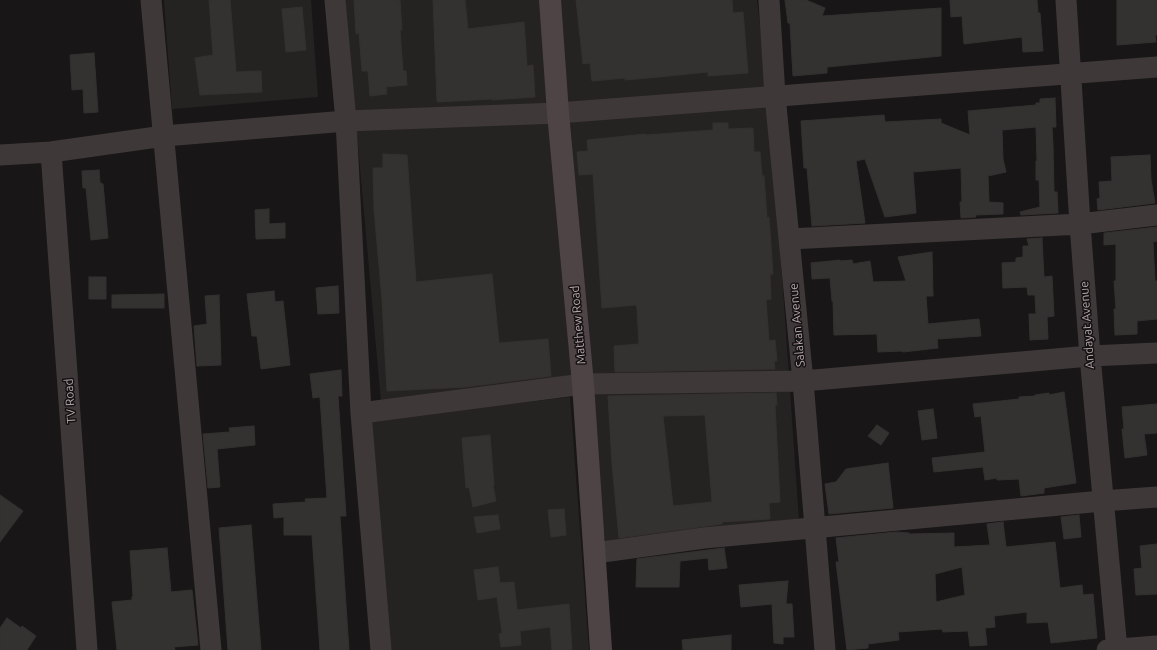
<!DOCTYPE html>
<html>
<head>
<meta charset="utf-8">
<style>
	body { margin:0 }
	canvas { display:block; background:#181616 }
</style>
</head>
<body>
<canvas width="1157" height="650"></canvas>
<script>
const ctx = document.querySelector('canvas').getContext('2d');
ctx.lineJoin = 'round';
function fill(path, color) {
  ctx.fillStyle = color;
  ctx.fill(path, 'evenodd');
}
function poly(rows) {
  const path = new Path2D();
  for (const r of rows) {
    path.moveTo(r[0], r[1]);
    for (let i = 2; i < r.length; i += 2) path.lineTo(r[i], r[i + 1]);
  }
  return path;
}
function strokePath(path, color, width, dash) {
  ctx.strokeStyle = color;
  ctx.lineWidth = width;
  ctx.lineCap = dash ? 'butt' : 'round';
  ctx.setLineDash(dash || []);
  ctx.stroke(path);
}
function drawText(font, color, halo, rows, align = 'center') {
  ctx.font = font + ' Ubuntu,sans-serif';
  ctx.lineWidth = 3;
  ctx.setLineDash([]);
  ctx.textBaseline = 'middle';
  ctx.strokeStyle = halo;
  ctx.fillStyle = color;
  for (const [text, x, y, turn = 0] of rows) {
    ctx.save();
    ctx.translate(x, y);
    ctx.rotate((+turn || 0) * Math.PI / 180);
    ctx.textAlign = isNaN(turn) ? turn : align;
    if (halo) ctx.strokeText(text, 0, 0);
    ctx.fillText(text, 0, 0);
    ctx.restore();
  }
}
const built = poly([
	[164,0,311,0,318,97,172,109],
	[345,0,757,0,772,133,799,521,606,548,587,390,381,402],
	[570,397,589,650,389,650,371,420]
]);
const building = poly([
	[209,0,230,0,236,72,261,71,262,92,200,95,195,58,213,55,209,0],
	[354,0,400,0,402,30,400,30,403,71,406,71,407,85,386,87,387,94,370,96,368,71,362,71,359,33,356,34,354,0],
	[433,0,465,0,468,29,524,22,527,66,533,65,535,97,492,100,492,99,437,102,433,0],
	[576,0,732,0,733,13,743,12,748,73,708,76,708,72,659,77,625,80,625,78,592,81,590,63,583,64,576,0],
	[785,0,806,0,825,8,822,16,941,8,941,56,827,67,827,73,793,76,790,23,788,23,785,0],
	[950,0,1037,0,1038,13,1040,13,1043,51,1023,52,1022,37,964,44,962,16,951,17,950,0],
	[1117,0,1157,0,1157,35,1155,35,1156,42,1117,45,1117,0],
	[302,7,306,50,286,52,282,9,302,7],
	[94,53,98,112,84,113,83,89,72,90,70,55,94,53],
	[1055,98,1056,127,1052,127,1053,145,1054,192,1057,192,1058,213,1021,215,1020,212,1040,207,1039,180,1036,180,1036,161,1037,161,1036,127,1002,130,1003,159,1006,172,988,176,989,202,1003,203,1003,214,975,215,976,217,961,218,960,202,962,202,961,168,913,172,916,213,885,217,865,159,856,161,865,223,812,226,807,168,804,168,801,121,884,115,885,122,941,119,941,123,970,135,968,111,1036,105,1036,103,1040,103,1040,99,1055,98],
	[713,123,728,123,728,129,753,128,754,152,760,152,762,176,764,176,767,218,769,217,773,274,770,274,771,299,766,300,769,341,775,340,777,361,774,361,775,369,615,372,614,346,639,344,637,309,636,305,602,308,593,174,579,175,577,152,588,151,587,140,645,134,646,135,713,130,713,123],
	[383,154,407,155,416,282,492,274,499,343,548,339,551,376,466,387,387,391,382,300,374,209,373,168,383,168,383,154],
	[1150,155,1151,180,1155,203,1098,210,1097,199,1100,198,1099,182,1112,181,1111,157,1150,155],
	[99,170,100,183,103,184,108,238,91,240,86,188,83,188,82,171,99,170],
	[269,209,269,224,285,223,285,238,256,239,255,210,269,209],
	[1157,227,1157,241,1153,242,1155,281,1157,281,1157,319,1137,321,1137,334,1115,335,1114,309,1116,309,1114,281,1116,281,1116,244,1104,245,1104,233,1157,227],
	[1042,238,1044,277,1052,276,1054,316,1047,317,1048,339,1030,340,1029,314,1036,314,1035,295,1028,295,1027,287,1003,288,1002,263,1016,262,1016,258,1023,257,1023,246,1029,246,1027,239,1042,238],
	[932,252,933,296,926,296,928,324,979,319,981,336,937,339,938,348,903,352,902,351,878,352,877,334,834,335,833,301,832,301,830,278,812,279,811,263,840,260,840,261,852,260,853,264,870,261,873,282,906,281,898,257,932,252],
	[89,277,106,277,106,299,89,299,89,277],
	[338,286,339,313,318,314,316,288,338,286],
	[274,291,275,302,283,301,290,365,261,369,257,336,252,336,247,294,274,291],
	[164,294,164,308,112,308,112,295,164,294],
	[219,295,221,365,197,366,194,326,207,324,205,296,219,295],
	[341,370,342,396,338,396,346,516,340,516,349,650,320,650,312,535,284,535,284,517,274,518,273,504,306,502,305,499,327,498,320,397,313,398,310,374,341,370],
	[1064,392,1076,483,1044,488,1044,493,1021,496,1019,479,997,480,997,478,985,480,983,467,934,472,932,458,985,452,981,416,975,417,973,404,1019,399,1019,397,1035,396,1035,395,1049,393,1049,395,1064,392],
	[776,393,777,405,775,405,780,502,769,503,770,519,722,522,722,524,619,538,612,464,608,396,776,393],
	[705,415,712,502,673,506,663,416,705,415],
	[1157,404,1157,433,1144,434,1147,455,1125,458,1122,429,1124,429,1122,407,1157,404],
	[933,409,937,438,922,440,918,411,933,409],
	[877,425,889,433,881,445,868,436,877,425],
	[254,426,255,445,217,449,220,487,208,488,203,434,230,432,229,428,254,426],
	[490,435,494,485,493,485,496,501,473,507,469,487,466,488,462,438,490,435],
	[888,463,893,508,829,514,825,484,836,482,846,469,888,463],
	[0,495,23,511,0,542,0,495],
	[564,509,566,535,551,537,548,510,564,509],
	[498,515,500,529,477,533,474,517,498,515],
	[1079,515,1081,537,1064,539,1061,517,1079,515],
	[1003,522,1006,547,1055,542,1060,588,1082,585,1083,595,1093,594,1097,638,1051,643,1048,622,1027,623,1027,612,994,616,995,627,985,628,987,645,970,646,968,631,943,632,942,629,898,632,899,640,868,644,868,648,847,650,836,562,839,562,836,538,896,532,909,533,909,534,954,533,954,547,990,545,987,524,1003,522],
	[962,567,965,595,936,602,935,574,962,567],
	[251,525,261,650,228,650,219,528,251,525],
	[1157,544,1157,594,1136,595,1134,569,1142,568,1140,546,1157,544],
	[167,548,171,592,192,590,198,645,174,647,175,650,117,650,112,602,132,600,132,597,133,596,130,551,167,548],
	[724,548,727,568,709,570,708,558,680,561,679,587,636,587,637,559,724,548],
	[498,567,500,583,514,582,517,610,569,604,572,650,552,650,550,627,520,631,521,645,501,647,499,634,502,633,497,597,478,600,474,570,498,567],
	[788,581,786,604,792,604,794,637,783,637,783,644,774,643,772,604,741,607,739,585,788,581],
	[7,618,21,628,22,626,36,636,27,650,0,650,0,628,7,618],
	[731,635,731,650,683,650,682,640,731,635]
]);
const street = poly([
	[151,0,211,650],
	[335,0,346,121,361,413,381,650],
	[769,0,775,96,803,381,825,650],
	[1066,0,1080,224,1090,356,1117,650],
	[51,152,87,650],
	[0,155,51,152,164,136,346,121,558,113,1157,67],
	[790,239,1080,224,1157,215],
	[361,413,583,384,803,381,1090,356,1157,353],
	[595,553,704,538,1102,501,1157,497],
	[1107,650,1157,646]
]);
const secondary = poly([
	[550,0,558,113,583,384,601,650]
]);
const streetNames = [
	["Matthew Road",578,325,-95],
	["Salakan Avenue",797,325,-95],
	["Andayat Avenue",1087,325,-94],
	["TV Road",70,401,-94]
];
fill(built, '#252222');
fill(building, '#343131');
strokePath(building, '#343030', 1);
strokePath(street, '#3f3839', 21);
strokePath(secondary, '#4e4446', 22);
drawText('12px', '#b9a7ac', '#131111', streetNames);
</script>
</body>
</html>
